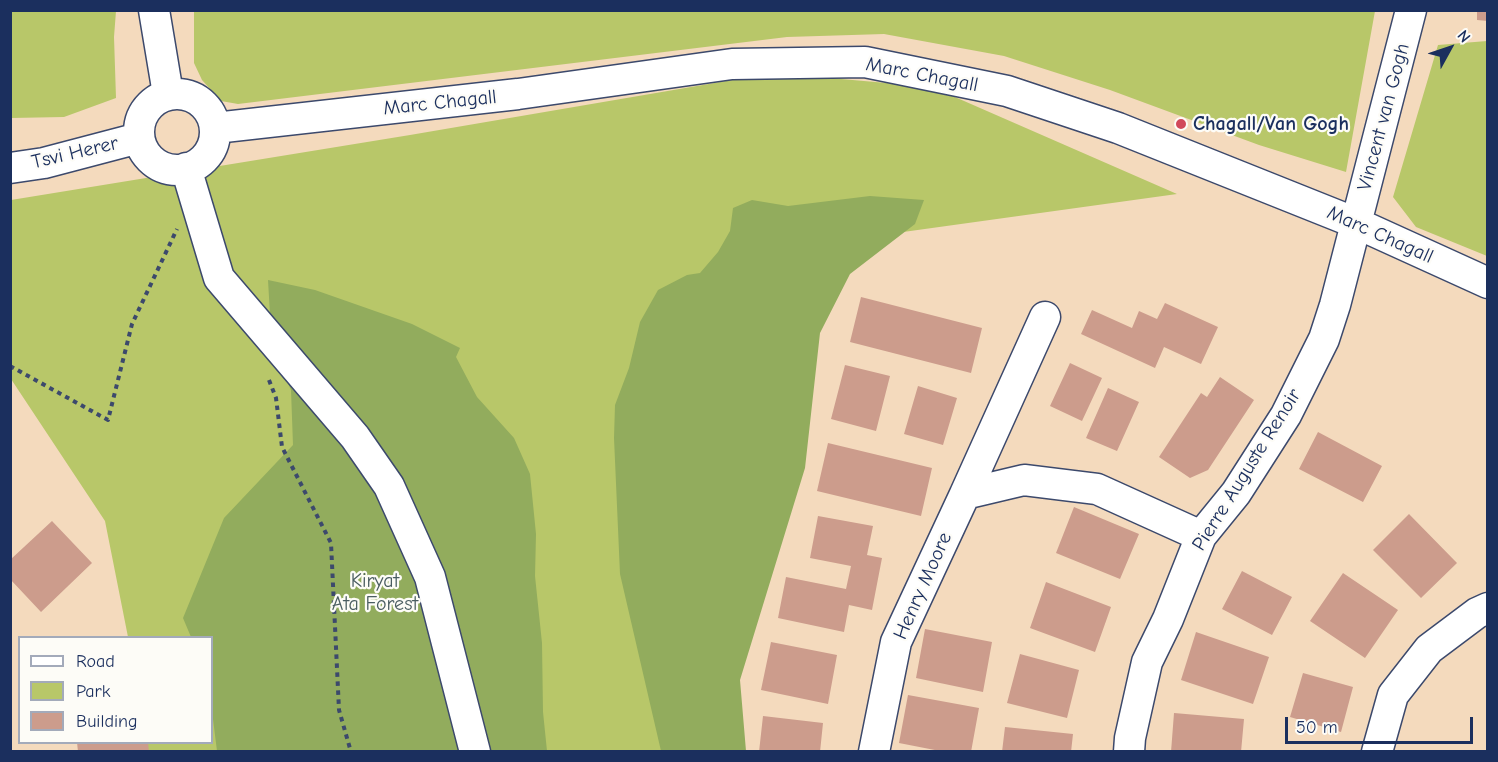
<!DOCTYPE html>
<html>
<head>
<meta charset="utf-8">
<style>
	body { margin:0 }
	#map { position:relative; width:1498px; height:762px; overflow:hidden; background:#f4dabd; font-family:"Comic Neue",sans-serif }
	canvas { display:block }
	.frame { position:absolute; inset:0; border:12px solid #1b2f5e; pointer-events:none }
	.legend { position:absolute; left:18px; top:636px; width:195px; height:108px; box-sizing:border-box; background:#fdfcf7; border:2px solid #a3aaba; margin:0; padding:8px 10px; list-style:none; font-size:18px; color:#1b2f5e }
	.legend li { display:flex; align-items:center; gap:12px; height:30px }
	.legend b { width:30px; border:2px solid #a3aaba }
	.north { position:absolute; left:1420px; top:18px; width:60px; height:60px; -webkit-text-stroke:4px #fdfcf7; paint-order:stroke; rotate:50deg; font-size:16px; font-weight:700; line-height:24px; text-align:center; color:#1b2f5e }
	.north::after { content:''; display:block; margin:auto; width:21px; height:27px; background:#1b2f5e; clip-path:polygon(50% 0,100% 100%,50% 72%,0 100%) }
	.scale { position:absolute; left:1285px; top:717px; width:188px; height:27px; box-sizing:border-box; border:3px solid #1b2f5e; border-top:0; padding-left:8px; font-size:18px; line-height:21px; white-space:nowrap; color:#1b2f5e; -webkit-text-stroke:4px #fdfcf7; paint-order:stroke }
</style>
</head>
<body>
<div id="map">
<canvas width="1498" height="762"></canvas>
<div class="frame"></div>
<ul class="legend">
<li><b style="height:8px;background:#fff"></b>Road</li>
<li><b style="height:16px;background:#b8c769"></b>Park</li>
<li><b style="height:16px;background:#cc9c8c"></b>Building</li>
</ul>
<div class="north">N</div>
<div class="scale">50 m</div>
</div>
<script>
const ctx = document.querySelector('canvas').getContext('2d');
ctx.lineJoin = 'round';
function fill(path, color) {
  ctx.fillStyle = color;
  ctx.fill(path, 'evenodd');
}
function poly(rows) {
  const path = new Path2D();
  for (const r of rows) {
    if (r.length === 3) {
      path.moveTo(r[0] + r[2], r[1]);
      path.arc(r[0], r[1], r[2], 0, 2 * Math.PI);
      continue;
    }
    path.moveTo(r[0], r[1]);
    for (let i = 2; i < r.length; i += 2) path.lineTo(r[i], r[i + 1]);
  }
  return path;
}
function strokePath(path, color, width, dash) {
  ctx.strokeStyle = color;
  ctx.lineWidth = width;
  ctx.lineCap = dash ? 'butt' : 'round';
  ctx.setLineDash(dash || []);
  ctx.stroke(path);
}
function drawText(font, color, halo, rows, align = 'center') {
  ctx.font = font + ' "Comic Neue",sans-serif';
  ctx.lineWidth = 4.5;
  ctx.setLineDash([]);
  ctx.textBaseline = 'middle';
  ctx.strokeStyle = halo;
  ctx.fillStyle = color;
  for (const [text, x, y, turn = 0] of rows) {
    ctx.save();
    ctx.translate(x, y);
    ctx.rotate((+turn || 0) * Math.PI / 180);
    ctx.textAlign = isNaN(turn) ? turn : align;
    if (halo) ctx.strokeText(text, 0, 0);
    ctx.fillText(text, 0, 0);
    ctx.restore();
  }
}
const green = poly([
	[10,11,116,11,114,37,116,98,64,117,11,118],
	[194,11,194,10,1375,11,1346,172,1259,145,1110,90,1004,56,884,34,787,37,238,104,221,101,202,80,194,63],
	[1487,41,1488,41,1487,256,1416,227,1393,197,1438,45],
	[773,73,932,87,1177,194,896,233,785,309,705,751,148,751,146,743,212,742,212,638,128,637,105,521,11,379,11,200,410,135]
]);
const forest = poly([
	[870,196,924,200,915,224,850,274,820,333,805,468,740,680,746,751,661,751,620,574,614,438,615,405,629,368,640,322,658,290,687,275,700,273,718,252,730,231,733,208,752,200,788,206],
	[268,280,315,290,412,324,460,348,456,357,477,397,514,438,530,474,536,534,535,576,542,643,543,712,547,751,217,751,212,711,212,638,191,637,183,618,224,518,293,445,291,390,272,349]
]);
const building = poly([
	[1477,10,1488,10,1488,21,1477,20],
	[861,297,982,328,971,373,850,342],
	[1165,303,1218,327,1201,364,1164,347,1155,368,1081,334,1092,310,1132,328,1139,311,1157,319],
	[1070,363,1102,378,1082,421,1050,406],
	[845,365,890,376,876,431,831,419],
	[1220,377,1254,400,1208,470,1190,478,1159,457,1201,393,1207,397],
	[918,386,957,398,943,445,904,434],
	[1108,388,1139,402,1117,451,1086,438],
	[1318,432,1382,466,1363,502,1299,469],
	[828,443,932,468,921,516,817,491],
	[1074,507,1139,534,1120,579,1056,553],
	[1409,514,1457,563,1421,598,1373,550],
	[818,516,873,526,867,555,882,558,872,610,849,605,844,632,778,618,786,577,846,589,851,566,810,558],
	[52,521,92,563,41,612,10,579,10,560],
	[1242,571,1292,597,1272,635,1222,609],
	[1343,573,1398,610,1365,658,1310,621],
	[1046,582,1111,607,1095,652,1030,628],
	[925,629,992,642,983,692,916,678],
	[1196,632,1269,657,1253,704,1181,680],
	[771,642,837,655,828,704,761,690],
	[1020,654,1079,670,1067,718,1007,703],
	[1303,673,1353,687,1341,732,1290,717],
	[908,695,979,708,971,752,945,752,899,743],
	[1174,713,1244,719,1241,752,1171,752],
	[763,716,823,723,820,752,759,752],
	[1005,727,1073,734,1071,752,1002,752],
	[77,742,148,742,149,752,78,752]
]);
const path = poly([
	[10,366,108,420,132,324,177,229],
	[269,380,276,398,282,447,331,543,339,710,351,752]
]);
const minor = poly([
	[154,10,168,94],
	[177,132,38],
	[215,128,518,94,732,64,865,62,1007,91,1118,128,1356,223,1488,283],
	[10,168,44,163,139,138],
	[186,168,219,278,355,437,389,486,430,577,475,752],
	[1045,317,965,494,1024,480,1097,489,1201,536],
	[874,752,896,642,965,494],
	[1129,752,1130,738,1147,662,1168,619,1201,536,1236,493,1286,415,1324,339,1335,305,1411,10],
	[1377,752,1393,695,1429,649,1477,613,1488,608]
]);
const markers = [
	[1181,124,6,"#d1495b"]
];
const streetNames = [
	["Marc Chagall",922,75,11],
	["Marc Chagall",440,103,-6],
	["Vincent van Gogh",1384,117,-75],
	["Tsvi Herer",75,153,-13],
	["Marc Chagall",1380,235,24],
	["Pierre Auguste Renoir",1247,470,-58],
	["Henry Moore",923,586,-66]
];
const poiNames = [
	["Chagall/Van Gogh",1193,124]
];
const parkNames = [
	["Kiryat",375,581],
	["Ata Forest",375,604]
];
fill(green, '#b8c769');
fill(forest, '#92ac5d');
fill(building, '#cc9c8c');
strokePath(minor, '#3c496c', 33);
strokePath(path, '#3c496c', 4, [4.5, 4.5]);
strokePath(minor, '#fff', 30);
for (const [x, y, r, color] of markers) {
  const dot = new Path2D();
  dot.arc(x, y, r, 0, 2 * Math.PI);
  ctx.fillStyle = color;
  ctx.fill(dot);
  strokePath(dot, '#fdfcf7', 2);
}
drawText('20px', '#1b2f5e', '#fdfcf7', streetNames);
drawText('bold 20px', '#1b2f5e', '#fdfcf7', poiNames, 'left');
drawText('20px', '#4a5d61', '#fdfcf7', parkNames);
</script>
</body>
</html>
